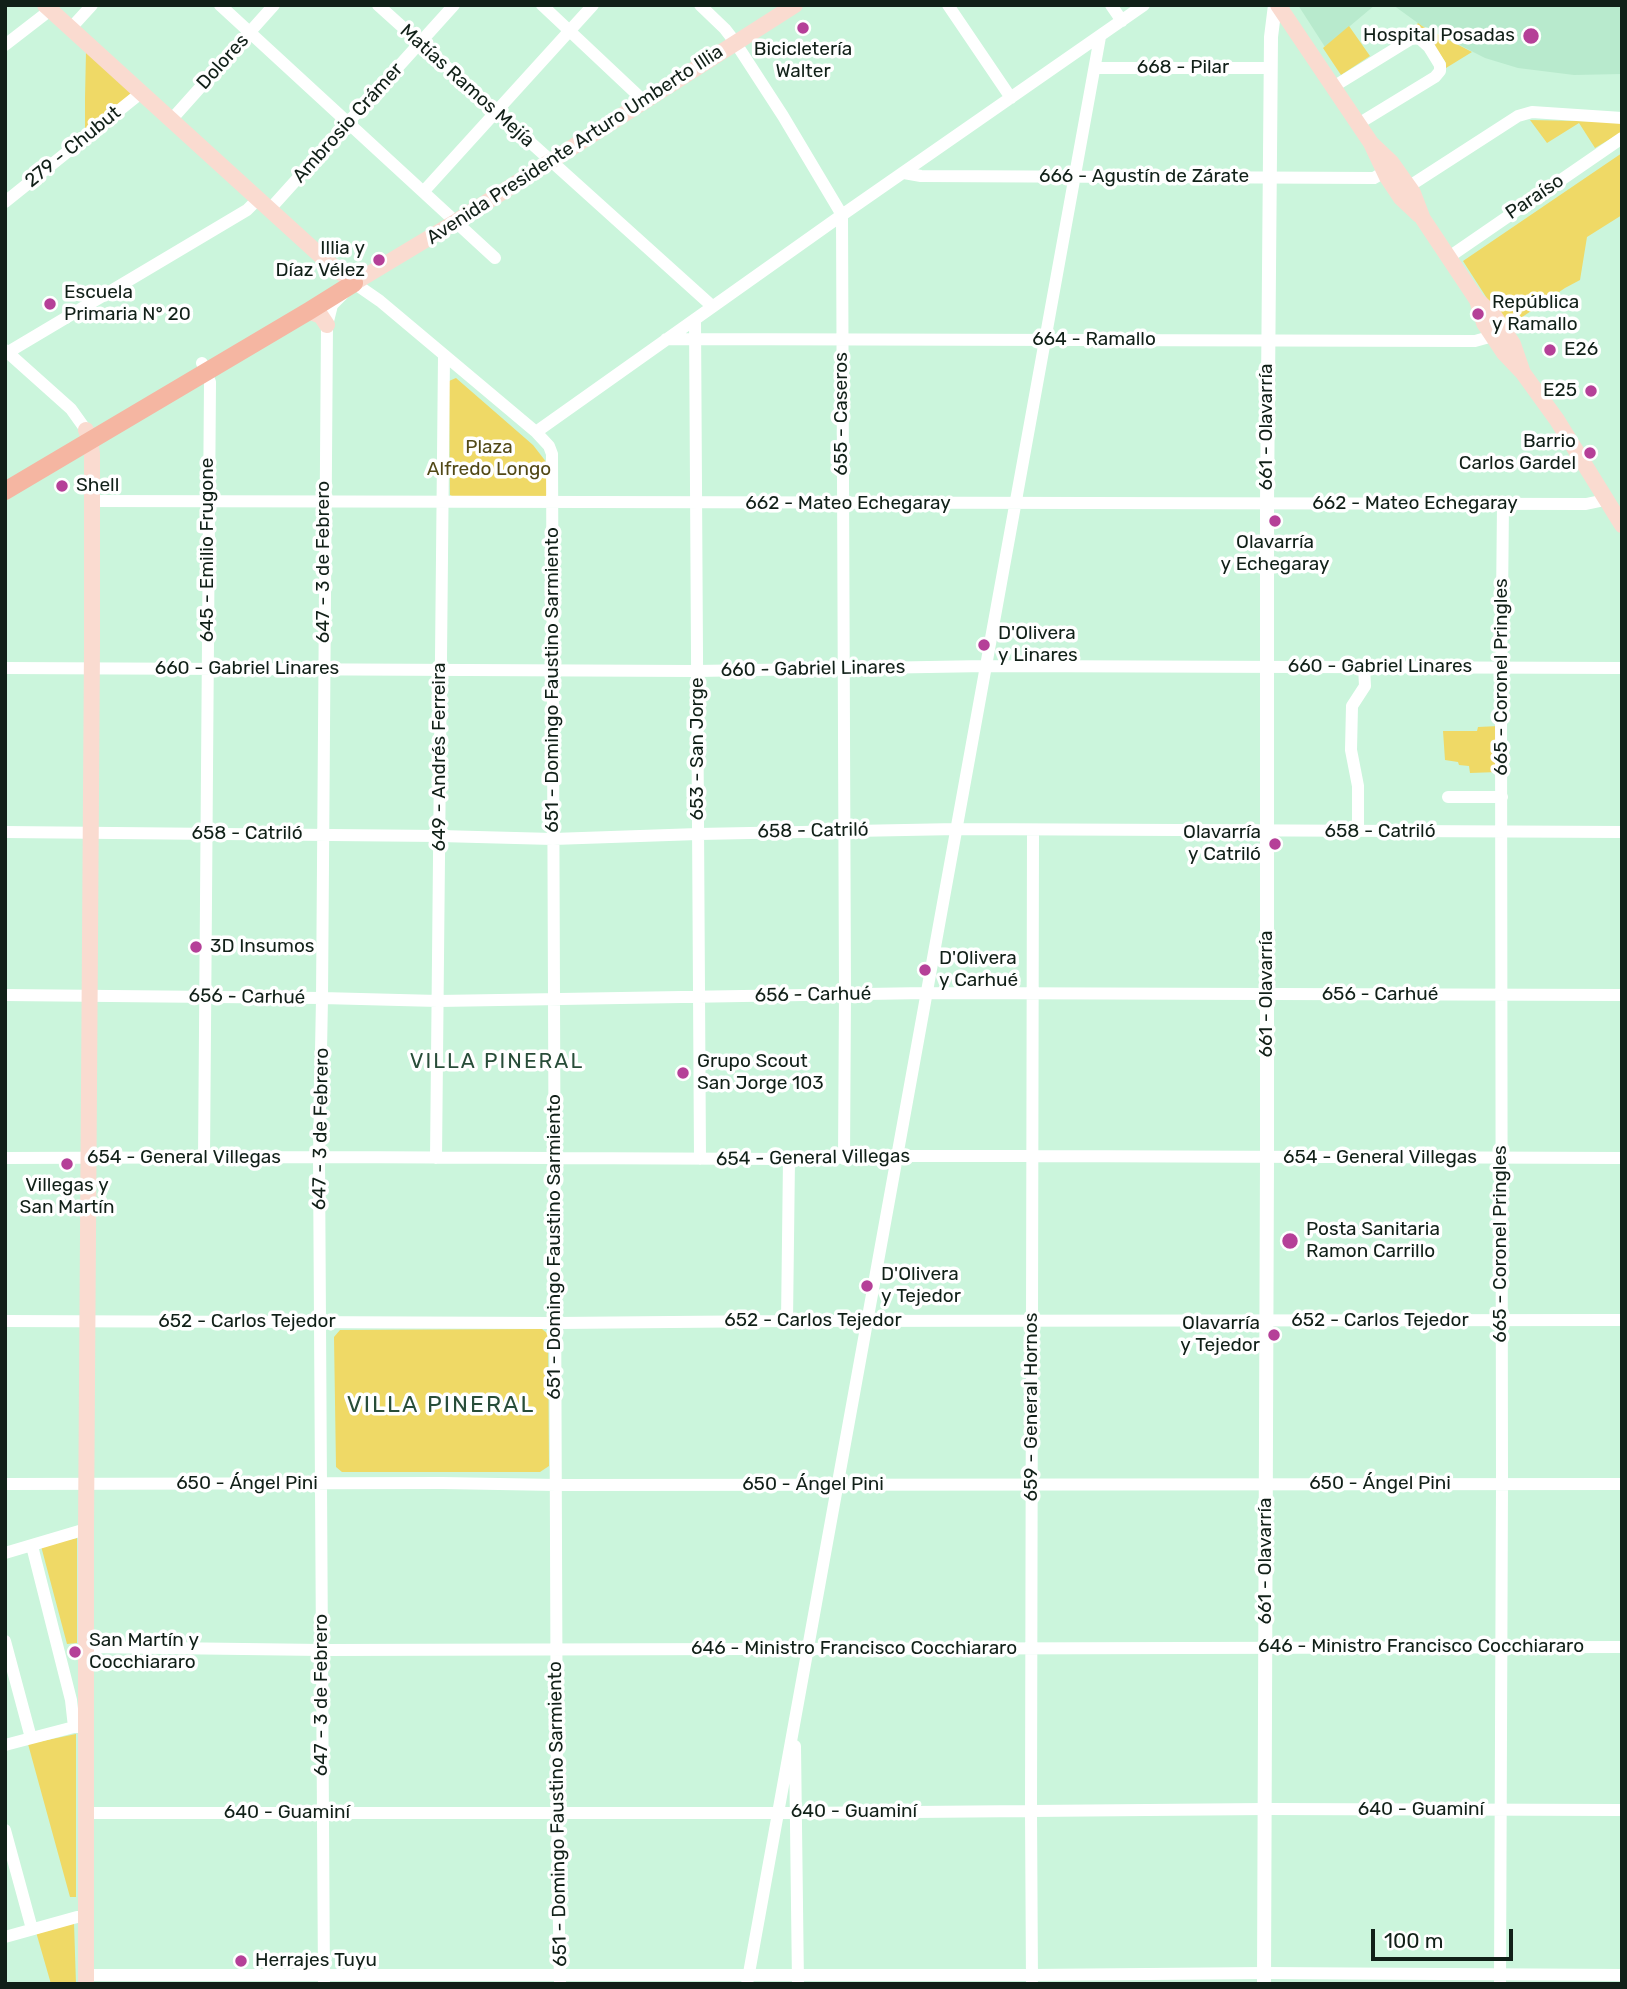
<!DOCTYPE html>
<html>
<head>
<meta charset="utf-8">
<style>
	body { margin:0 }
	#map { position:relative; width:1627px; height:1989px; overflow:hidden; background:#cbf5dc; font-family:Rubik,sans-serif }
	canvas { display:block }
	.frame { position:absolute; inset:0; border:7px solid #112018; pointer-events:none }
	.scale { position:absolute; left:1371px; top:1929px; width:142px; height:32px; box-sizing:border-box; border:4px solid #112018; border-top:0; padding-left:9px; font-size:21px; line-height:24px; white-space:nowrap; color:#112018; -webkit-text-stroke:5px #fff; paint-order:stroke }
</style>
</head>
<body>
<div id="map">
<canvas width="1627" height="1989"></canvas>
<div class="frame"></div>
<div class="scale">100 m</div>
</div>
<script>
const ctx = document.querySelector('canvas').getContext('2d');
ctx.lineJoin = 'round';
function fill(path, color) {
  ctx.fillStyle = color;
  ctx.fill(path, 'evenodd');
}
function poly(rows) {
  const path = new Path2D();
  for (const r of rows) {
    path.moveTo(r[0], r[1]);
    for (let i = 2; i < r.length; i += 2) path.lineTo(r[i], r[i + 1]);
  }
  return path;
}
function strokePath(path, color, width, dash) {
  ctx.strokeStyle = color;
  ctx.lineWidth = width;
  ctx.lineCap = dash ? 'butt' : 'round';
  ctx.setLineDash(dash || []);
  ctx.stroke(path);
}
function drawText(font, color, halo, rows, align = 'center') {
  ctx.font = font + ' Rubik,sans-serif';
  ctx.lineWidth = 7;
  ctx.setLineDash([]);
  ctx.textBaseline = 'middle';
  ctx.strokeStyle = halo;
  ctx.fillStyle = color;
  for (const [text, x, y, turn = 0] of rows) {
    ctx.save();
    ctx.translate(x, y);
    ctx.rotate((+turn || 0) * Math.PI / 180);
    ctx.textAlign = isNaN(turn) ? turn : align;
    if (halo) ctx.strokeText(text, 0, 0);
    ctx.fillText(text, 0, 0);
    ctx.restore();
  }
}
const built = poly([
	[1298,5,1375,5,1325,47],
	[1393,5,1622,5,1622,74,1574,75,1518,68,1485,58,1422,26]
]);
const green = poly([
	[1418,23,1422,26,1472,52,1446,68,1446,63,1438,51,1426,38,1412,31],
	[1349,26,1370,56,1341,75,1323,48],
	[86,51,135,93,85,132,85,98],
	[1530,120,1622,122,1622,132,1595,148,1579,123,1547,143],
	[1622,153,1622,215,1587,237,1580,280,1565,288,1506,328,1463,261],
	[456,378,533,445,547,463,548,495,544,498,456,498,450,495,449,381],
	[1499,726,1498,772,1470,773,1469,766,1459,765,1458,762,1445,760,1443,731,1477,731,1478,727],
	[542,1329,548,1334,549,1466,540,1472,342,1472,336,1467,334,1337,340,1330],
	[77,1538,77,1643,67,1644,41,1546],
	[76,1734,76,1897,70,1897,28,1744],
	[74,1923,76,1984,51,1984,36,1932]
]);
const minor = poly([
	[220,5,495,258],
	[378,5,712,306],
	[542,5,644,101],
	[700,5,725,29,735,42,783,116,842,215,845,994,844,1159],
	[948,5,1011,98],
	[1111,5,1122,21],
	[71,28,92,5],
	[5,45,49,11],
	[1095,68,1271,68],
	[1333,87,1411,39,1419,38,1429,47,1440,65,1440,71,1435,77,1358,124],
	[172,119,274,5],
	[904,173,921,176,1374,178,1384,172],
	[1408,187,1518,116,1532,112,1622,118],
	[424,191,593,5],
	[5,202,142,92],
	[270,209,454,5],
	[1449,257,1622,138],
	[695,319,700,1159],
	[666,339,1475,341,1493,336],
	[5,350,71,409,86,430],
	[5,354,247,210,258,199],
	[202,363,210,382,204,1158],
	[536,432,842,215,1144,5],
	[91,501,1586,504,1605,500],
	[5,668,697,671,986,666,1622,668],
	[1448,797,1502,797],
	[1358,831,1358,786,1351,750,1352,706,1365,686,1364,667],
	[5,832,440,836,553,839,698,834,957,829,1622,832],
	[5,995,322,998,438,1001,926,993,1622,995],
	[5,1158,319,1157,789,1159,897,1156,1032,1156,1622,1158],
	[436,1158,444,356],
	[5,1321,556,1323,787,1321,1622,1320],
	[787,1321,789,1159],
	[5,1484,442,1483,556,1485,1622,1484],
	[32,1546,71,1700,74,1727],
	[5,1553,86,1529],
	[5,1641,31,1738],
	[86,1647,322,1650,1622,1647],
	[5,1745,74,1727,82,1727],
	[795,1746,798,1984],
	[86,1813,795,1813,1265,1809,1622,1810],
	[5,1830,32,1929],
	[5,1937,77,1917,86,1917],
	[86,1975,1032,1975,1264,1973,1622,1975],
	[324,1984,319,1157,322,998,327,325,332,305,354,283,380,301,536,432,549,446,552,454,557,1813,560,1984],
	[747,1984,1100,37],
	[1032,1984,1031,1811,1033,830],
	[1500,1984,1502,1483,1501,702,1503,504]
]);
const tertiary = poly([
	[1264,1984,1267,1158,1267,503,1271,37,1275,5]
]);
const secondary = poly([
	[45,5,323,258,354,283,457,221,795,5],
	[1278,5,1371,143,1387,177,1401,198,1419,215],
	[1371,143,1391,162,1413,193,1423,219,1477,300,1493,314,1513,344,1523,373],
	[1477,300,1484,323,1504,353,1523,373,1557,420,1622,525],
	[309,311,321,316,327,325],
	[86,430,90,441,92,454,92,645,86,1529,86,1984]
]);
const primary = poly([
	[5,491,309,311,354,283]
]);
const markers = [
	[803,28,7,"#b54098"],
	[1531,36,9,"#b54098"],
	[379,260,7,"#b54098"],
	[50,304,7,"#b54098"],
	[1478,314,7,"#b54098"],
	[1550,350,7,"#b54098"],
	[1591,391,7,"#b54098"],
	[1590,453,7,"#b54098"],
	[62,486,7,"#b54098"],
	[1275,521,7,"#b54098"],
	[984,645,7,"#b54098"],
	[1275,844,7,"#b54098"],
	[196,947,7,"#b54098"],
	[925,970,7,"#b54098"],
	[683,1073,7,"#b54098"],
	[67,1164,7,"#b54098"],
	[1290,1241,9,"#b54098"],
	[867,1286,7,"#b54098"],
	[1274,1335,7,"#b54098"],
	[75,1652,7,"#b54098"],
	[241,1961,7,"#b54098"]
];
const poiNames = [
	["Hospital Posadas",1515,36,"right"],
	["Bicicletería",803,50,"center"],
	["Walter",803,72,"center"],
	["Illia y",365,249,"right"],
	["Díaz Vélez",365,271,"right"],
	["Escuela",64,293],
	["Primaria N° 20",64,315],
	["República",1492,303],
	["y Ramallo",1492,325],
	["E26",1564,350],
	["E25",1577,391,"right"],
	["Barrio",1576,442,"right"],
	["Carlos Gardel",1576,464,"right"],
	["Shell",76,486],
	["Olavarría",1275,543,"center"],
	["y Echegaray",1275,565,"center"],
	["D'Olivera",998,634],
	["y Linares",998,656],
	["Olavarría",1261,833,"right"],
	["y Catriló",1261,855,"right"],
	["3D Insumos",210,947],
	["D'Olivera",939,959],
	["y Carhué",939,981],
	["Grupo Scout",697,1062],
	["San Jorge 103",697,1084],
	["Villegas y",67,1186,"center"],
	["San Martín",67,1208,"center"],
	["Posta Sanitaria",1306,1230],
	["Ramon Carrillo",1306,1252],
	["D'Olivera",881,1275],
	["y Tejedor",881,1297],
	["Olavarría",1260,1324,"right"],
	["y Tejedor",1260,1346,"right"],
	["San Martín y",89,1641],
	["Cocchiararo",89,1663],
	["Herrajes Tuyu",255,1961]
];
const streetNames = [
	["Dolores",223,62,-48],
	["668 - Pilar",1183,68],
	["Matías Ramos Mejía",467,86,42],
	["Ambrosio Crámer",348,123,-48],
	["Avenida Presidente Arturo Umberto Illia",575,145,-33],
	["279 - Chubut",73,147,-39],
	["666 - Agustín de Zárate",1144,177],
	["Paraíso",1535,197,-34],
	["664 - Ramallo",1094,340],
	["655 - Caseros",842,414,-90],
	["661 - Olavarría",1267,427,-90],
	["662 - Mateo Echegaray",848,504],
	["662 - Mateo Echegaray",1415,504],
	["645 - Emilio Frugone",208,550,-90],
	["647 - 3 de Febrero",324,562,-90],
	["660 - Gabriel Linares",1380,667],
	["660 - Gabriel Linares",247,669],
	["660 - Gabriel Linares",813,669,-1],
	["665 - Coronel Pringles",1502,677,-90],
	["651 - Domingo Faustino Sarmiento",553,680,-90],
	["653 - San Jorge",698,749,-90],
	["649 - Andrés Ferreira",440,757,-90],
	["658 - Catriló",813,831,-1],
	["658 - Catriló",1380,832],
	["658 - Catriló",247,834],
	["661 - Olavarría",1267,994,-90],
	["656 - Carhué",813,995,-1],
	["656 - Carhué",1380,995],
	["656 - Carhué",247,997,1],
	["647 - 3 de Febrero",321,1129,-89],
	["654 - General Villegas",184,1158],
	["654 - General Villegas",813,1158,-1],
	["654 - General Villegas",1380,1158],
	["665 - Coronel Pringles",1501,1244,-90],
	["651 - Domingo Faustino Sarmiento",555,1247,-90],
	["652 - Carlos Tejedor",813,1321],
	["652 - Carlos Tejedor",1380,1321],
	["652 - Carlos Tejedor",247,1322],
	["659 - General Hornos",1032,1407,-90],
	["650 - Ángel Pini",247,1484],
	["650 - Ángel Pini",1380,1484],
	["650 - Ángel Pini",813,1485],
	["661 - Olavarría",1266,1561,-90],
	["646 - Ministro Francisco Cocchiararo",1421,1647],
	["646 - Ministro Francisco Cocchiararo",854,1649],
	["647 - 3 de Febrero",322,1695,-90],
	["640 - Guaminí",1421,1810],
	["640 - Guaminí",854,1812],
	["640 - Guaminí",287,1813],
	["651 - Domingo Faustino Sarmiento",558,1814,-91]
];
const parkNames = [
	["Plaza",489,448],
	["Alfredo Longo",489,470]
];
const neighbourhoodNames = [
	["VILLA PINERAL",497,1062]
];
const quarterNames = [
	["VILLA PINERAL",441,1405]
];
fill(built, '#b8eacd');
fill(green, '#efd966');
strokePath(minor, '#fff', 12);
strokePath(tertiary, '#fff', 14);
strokePath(secondary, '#fadbd0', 16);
strokePath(primary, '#f5b6a2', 18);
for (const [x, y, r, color] of markers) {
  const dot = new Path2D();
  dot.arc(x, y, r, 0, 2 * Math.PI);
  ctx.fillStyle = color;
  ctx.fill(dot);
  strokePath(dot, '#fff', 2.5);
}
drawText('19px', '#112018', '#fff', poiNames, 'left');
drawText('19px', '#112018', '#fff', streetNames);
drawText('19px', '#524917', '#fff', parkNames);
ctx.letterSpacing = '2px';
drawText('21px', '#284d39', '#fff', neighbourhoodNames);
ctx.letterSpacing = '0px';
ctx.letterSpacing = '2px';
drawText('23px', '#284d39', '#fff', quarterNames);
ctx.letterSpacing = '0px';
</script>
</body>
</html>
